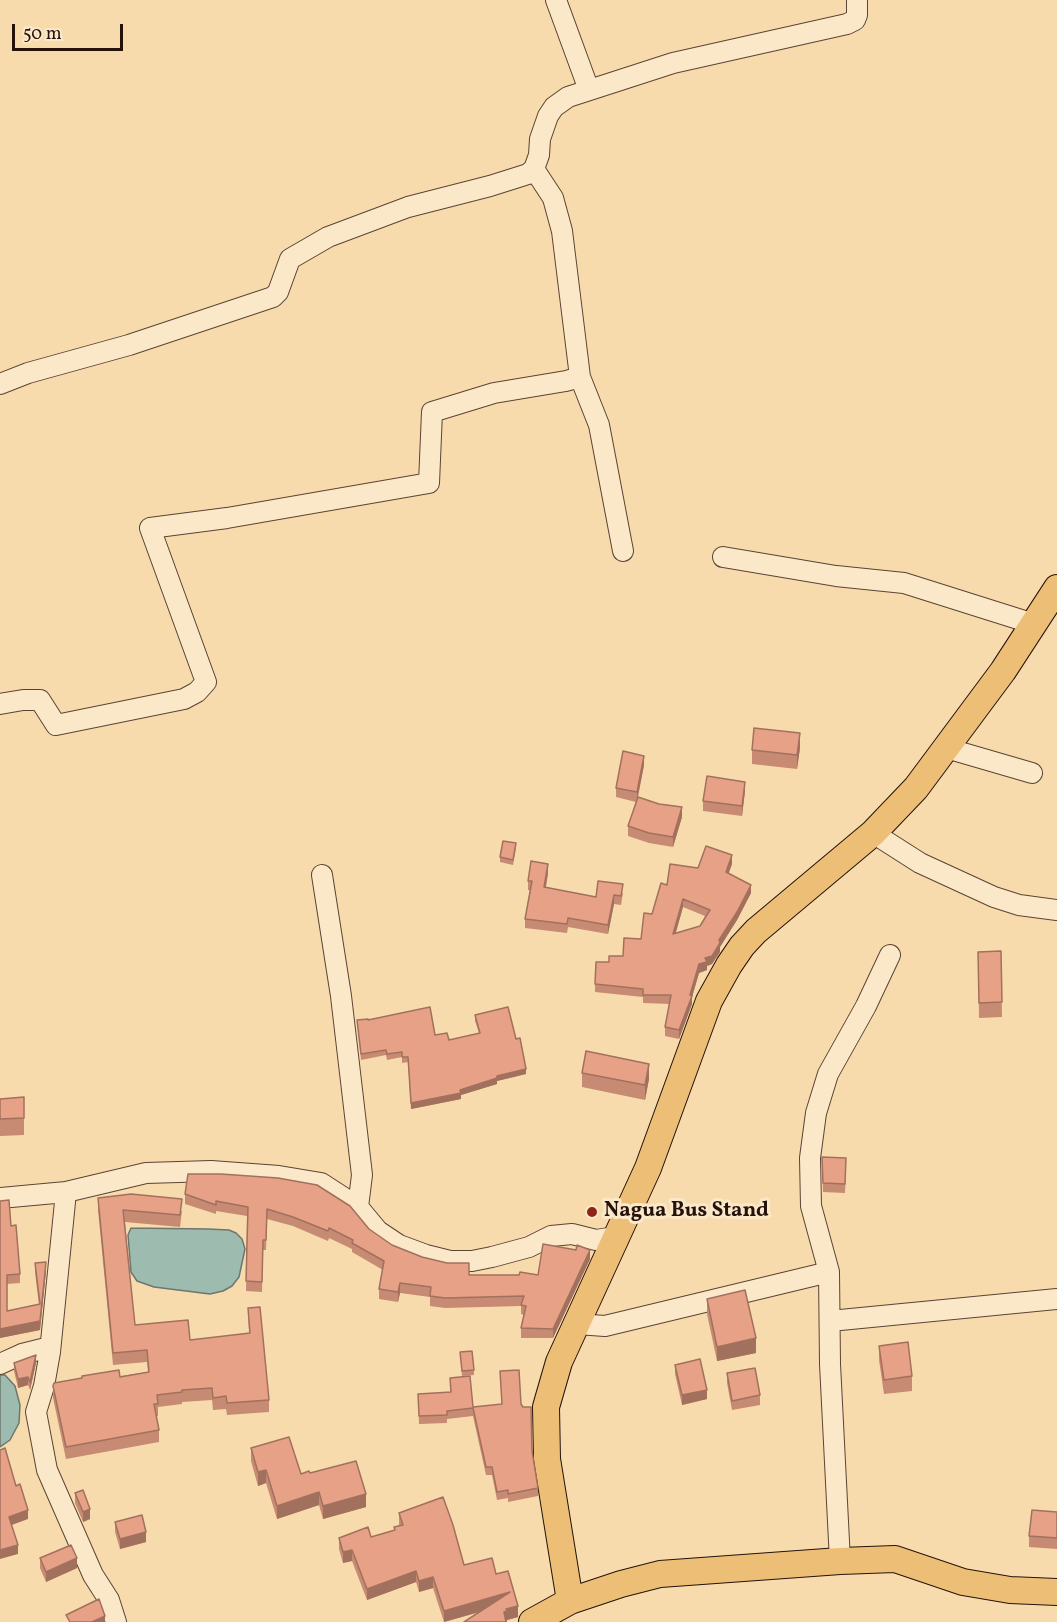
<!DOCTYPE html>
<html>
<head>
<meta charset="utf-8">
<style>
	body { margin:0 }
	#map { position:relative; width:1057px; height:1622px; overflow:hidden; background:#f8dbac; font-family:Vollkorn,serif }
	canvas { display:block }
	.scale { position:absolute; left:12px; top:24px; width:111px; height:27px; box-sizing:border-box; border:3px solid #25120b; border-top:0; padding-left:8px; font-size:18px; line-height:21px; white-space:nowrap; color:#25120b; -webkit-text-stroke:4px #fae8c9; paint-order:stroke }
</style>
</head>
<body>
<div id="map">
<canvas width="1057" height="1622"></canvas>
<div class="scale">50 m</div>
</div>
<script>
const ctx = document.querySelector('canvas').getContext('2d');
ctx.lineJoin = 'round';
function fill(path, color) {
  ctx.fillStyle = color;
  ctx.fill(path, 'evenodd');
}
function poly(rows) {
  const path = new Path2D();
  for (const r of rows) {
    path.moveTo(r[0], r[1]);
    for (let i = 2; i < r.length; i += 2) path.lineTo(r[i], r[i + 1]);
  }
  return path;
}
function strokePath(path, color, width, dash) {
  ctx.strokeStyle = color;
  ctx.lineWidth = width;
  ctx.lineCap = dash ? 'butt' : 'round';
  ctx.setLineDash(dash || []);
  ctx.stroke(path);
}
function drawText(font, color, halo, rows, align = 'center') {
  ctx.font = font + ' Vollkorn,serif';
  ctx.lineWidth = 6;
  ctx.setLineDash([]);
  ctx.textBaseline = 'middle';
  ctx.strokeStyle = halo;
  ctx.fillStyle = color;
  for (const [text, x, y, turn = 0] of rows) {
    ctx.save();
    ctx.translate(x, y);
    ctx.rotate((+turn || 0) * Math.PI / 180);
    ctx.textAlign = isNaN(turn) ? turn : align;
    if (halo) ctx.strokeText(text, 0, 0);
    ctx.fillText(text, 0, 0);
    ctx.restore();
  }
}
const water = poly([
	[131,1228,208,1229,229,1230,236,1233,242,1239,245,1249,239,1277,232,1286,223,1291,210,1294,154,1287,137,1281,131,1272,128,1235,131,1228],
	[0,1375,5,1375,15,1386,20,1405,19,1423,10,1440,0,1447,0,1375]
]);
const minor = poly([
	[556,0,589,90],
	[534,169,553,198,562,231,580,377,599,425,623,551],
	[0,384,28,373,129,345,273,297,278,292,290,259,328,237,408,207,490,186,528,174,534,169,539,155,540,139,548,116,554,107,568,97,673,63,847,24,855,20,857,15,857,0],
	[723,557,836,576,904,583,1034,624],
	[31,700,23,700,40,700,56,725,184,699,197,692,206,682,150,528,227,518,429,483,432,412,494,393,566,381,580,377],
	[0,704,23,700],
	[946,748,1032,773],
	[873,833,920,863,994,897,1019,905,1057,910],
	[322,875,341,996,362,1175,358,1207],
	[66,1192,50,1352,44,1386,36,1412,47,1470,93,1575,109,1600,116,1622],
	[0,1198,66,1192,146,1173,211,1171,279,1176,321,1183,358,1207,378,1231,399,1245,426,1255,450,1261,472,1261,492,1257,529,1247,551,1236,572,1234,596,1240,615,1237],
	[830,1321,1057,1299],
	[577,1324,605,1326,829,1272],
	[0,1364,22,1354,50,1347],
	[840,1561,830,1364,829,1272,811,1206,810,1158,816,1113,828,1074,866,1006,890,955]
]);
const major = poly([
	[570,1601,547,1459,546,1407,559,1362,648,1168,709,1001,729,965,742,946,756,931,873,833,916,788,1003,671,1057,588],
	[532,1622,570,1601,621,1584,660,1574,840,1561,895,1559,963,1582,1010,1590,1057,1592]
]);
const wall = poly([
	[800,748,797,769,752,764,752,750],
	[644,765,637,799,682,817,673,847,649,843,628,836,628,826,636,802,616,797,616,788],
	[745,791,742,816,703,811,703,801],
	[516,848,513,865,500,862,500,857],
	[732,864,728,873,751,893,737,920,720,947,720,952,712,964,707,966,707,970,699,973,692,997,692,1004,679,1039,665,1036,665,1027,670,1004,643,1003,643,997,595,992,595,984,609,962,623,956,641,939,652,914,667,885,698,868],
	[683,907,705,916,700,926,675,934],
	[548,873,546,887,596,897,623,893,621,905,614,904,608,934,568,927,567,933,525,928,525,919,530,890,528,890,528,881],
	[1001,951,1002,1017,979,1018,978,952],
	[475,1015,516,1039,526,1074,497,1081,497,1084,461,1095,461,1099,411,1109,408,1062,402,1063,402,1057,387,1060,386,1055,361,1060,357,1020,368,1020,435,1035,449,1040,479,1033,475,1021],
	[582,1073,649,1079,645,1100,582,1087],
	[0,1099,24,1118,24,1135,0,1136],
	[822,1157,846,1168,845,1193,823,1192],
	[188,1174,369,1229,392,1245,469,1275,538,1275,590,1259,553,1338,521,1338,521,1328,524,1315,521,1314,521,1306,445,1308,430,1306,430,1297,400,1293,398,1302,379,1299,379,1289,383,1270,352,1252,352,1249,329,1238,328,1241,293,1226,267,1219,266,1250,263,1250,262,1292,246,1291,247,1216,216,1211,216,1214,185,1204,185,1194],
	[98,1198,182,1211,180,1227,125,1222,135,1325,190,1340,249,1334,248,1308,269,1400,269,1412,227,1415,226,1409,213,1410,212,1400,182,1402,182,1404,158,1407,158,1416,156,1416,159,1430,159,1442,66,1459,53,1398,53,1386,148,1372,147,1362,113,1365,98,1210],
	[0,1201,11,1226,20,1274,20,1283,7,1284,7,1311,39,1305,35,1272,35,1263,46,1271,40,1330,0,1338],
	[707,1299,756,1353,717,1361,707,1314],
	[879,1346,912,1376,912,1391,884,1394,879,1360],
	[460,1352,474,1370,474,1375,462,1376],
	[14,1363,36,1363,30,1390,28,1385,18,1388,14,1371],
	[675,1365,707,1399,682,1405,675,1374],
	[500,1371,521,1404,532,1451,538,1488,538,1496,508,1502,508,1498,497,1500,492,1475,486,1475,473,1416,447,1419,447,1423,419,1424,418,1394,450,1392,450,1378,473,1407,502,1404],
	[727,1373,760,1395,760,1405,732,1410,727,1383],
	[251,1448,301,1474,310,1473,366,1507,323,1519,319,1505,277,1519,266,1483,258,1486,251,1461],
	[75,1493,90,1519,83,1522,75,1503],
	[1057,1512,1057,1549,1029,1547,1029,1536],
	[399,1513,464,1565,496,1574,518,1617,507,1620,507,1622,480,1612,444,1622,433,1588,419,1592,416,1582,367,1600,352,1561,343,1563,339,1549,339,1538,371,1537,394,1530,394,1527,399,1526],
	[115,1522,146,1542,120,1549,115,1532],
	[40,1558,77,1568,46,1582,40,1568]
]);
const shadedWall = poly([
	[800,733,800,748,797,769,797,755],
	[644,756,644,765,637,802,637,792],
	[745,782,745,791,742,816,742,806],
	[682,807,682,817,673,847,673,837],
	[732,855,732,864,726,881,726,872],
	[548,864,548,873,544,896,544,887],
	[751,885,751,893,737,920,720,947,720,952,712,964,707,966,707,970,699,973,692,997,692,1004,679,1039,679,1030,699,964,705,958,719,940],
	[614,895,614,904,608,934,608,925],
	[683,899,683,907,673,943,673,934],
	[649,1064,649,1079,645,1100,645,1085],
	[526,1069,526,1074,497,1081,497,1084,461,1095,461,1099,411,1109,411,1103,460,1090,497,1076],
	[590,1250,590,1259,553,1338,553,1329],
	[46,1262,46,1271,40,1330,0,1338,0,1329,40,1321],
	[400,1283,400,1293,398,1302,398,1292],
	[756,1338,756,1353,717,1361,717,1347],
	[36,1355,36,1363,30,1390,30,1382],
	[28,1377,28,1385,18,1388,18,1379],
	[707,1390,707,1399,682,1405,682,1395],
	[266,1470,266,1483,258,1486,258,1472],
	[319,1492,319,1505,277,1519,277,1506],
	[366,1494,366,1507,323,1519,323,1506],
	[90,1509,90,1519,83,1522,83,1512],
	[28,1510,28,1519,9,1526,9,1517],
	[146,1532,146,1542,120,1549,120,1539],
	[18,1545,18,1554,0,1559,0,1550],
	[352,1550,352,1561,343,1563,343,1552],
	[77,1558,77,1568,46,1582,46,1572],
	[416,1571,416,1582,367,1600,367,1589],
	[433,1577,433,1588,419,1592,419,1581],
	[510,1592,510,1603,444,1622,444,1611],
	[518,1606,518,1617,507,1620,507,1622,504,1622,504,1612,506,1609],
	[105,1616,105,1622,92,1622]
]);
const building = poly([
	[754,728,800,733,797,755,752,750,754,728],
	[623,751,644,756,637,792,616,788,623,751],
	[707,776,745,782,742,806,703,801,707,776],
	[638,797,659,804,682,807,673,837,649,833,628,826,638,797],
	[503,841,516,843,513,860,500,857,503,841],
	[706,846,732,855,726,872,751,885,737,912,719,940,720,943,712,956,705,958,707,962,699,964,690,995,692,996,679,1030,665,1027,671,995,643,995,643,989,595,984,596,962,609,962,609,956,623,956,624,938,641,939,644,913,652,914,661,883,667,885,670,864,698,868,706,846],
	[683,899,710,910,700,926,673,934,683,899],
	[531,861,548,864,544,887,596,897,598,881,623,884,621,896,614,895,608,925,568,918,567,924,525,919,532,881,528,881,531,861],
	[1001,951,1002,1002,979,1003,978,952,1001,951],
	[430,1007,435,1035,447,1033,449,1040,480,1033,475,1015,508,1007,516,1039,520,1038,526,1069,497,1076,497,1078,460,1090,461,1093,411,1103,408,1057,402,1057,402,1052,387,1054,386,1050,361,1054,357,1020,368,1019,368,1020,430,1007],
	[586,1051,649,1064,645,1085,582,1073,586,1051],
	[24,1097,24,1118,0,1119,0,1099,24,1097],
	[822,1157,846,1158,845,1184,823,1183,822,1157],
	[188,1174,221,1174,278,1178,317,1185,350,1206,369,1229,392,1245,422,1257,447,1263,469,1263,469,1275,519,1275,520,1272,538,1275,543,1244,576,1250,577,1245,590,1250,553,1329,521,1328,526,1306,521,1305,524,1296,445,1298,430,1296,431,1287,400,1283,398,1292,379,1289,384,1261,352,1243,353,1240,329,1228,328,1231,293,1217,267,1209,266,1240,263,1240,262,1282,246,1281,248,1207,216,1201,216,1205,185,1194,188,1174],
	[131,1194,182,1199,180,1215,123,1210,135,1325,188,1320,190,1340,250,1333,248,1308,260,1307,269,1400,227,1403,226,1396,213,1398,212,1388,182,1390,182,1392,157,1395,158,1404,154,1404,159,1430,66,1447,53,1386,54,1383,82,1378,82,1376,119,1370,120,1377,149,1372,147,1350,113,1353,98,1198,131,1194],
	[9,1200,11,1226,16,1225,20,1274,7,1275,7,1311,40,1304,35,1263,46,1262,40,1321,0,1329,0,1201,9,1200],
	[745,1290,756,1338,717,1347,707,1299,745,1290],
	[908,1342,912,1376,884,1380,879,1346,908,1342],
	[472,1351,474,1370,462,1371,460,1352,472,1351],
	[36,1355,30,1382,28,1377,18,1379,14,1363,36,1355],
	[700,1359,707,1390,682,1395,675,1365,700,1359],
	[755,1368,760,1395,732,1401,727,1373,755,1368],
	[519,1370,521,1404,523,1407,531,1407,532,1451,538,1488,508,1494,508,1490,497,1492,492,1467,486,1467,473,1408,447,1411,447,1415,419,1416,418,1394,451,1392,450,1378,470,1376,473,1407,502,1404,500,1371,519,1370],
	[289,1437,301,1474,309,1471,310,1473,356,1461,366,1494,323,1506,319,1492,277,1506,266,1470,258,1472,251,1448,289,1437],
	[5,1448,16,1486,20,1484,28,1510,9,1517,18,1545,0,1550,0,1450,5,1448],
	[83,1490,90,1509,83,1512,75,1493,83,1490],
	[443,1497,453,1525,464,1565,492,1558,496,1574,508,1571,518,1606,506,1609,507,1611,504,1612,506,1622,464,1622,510,1592,444,1611,433,1577,419,1581,416,1571,367,1589,352,1550,343,1552,339,1538,368,1527,371,1537,395,1530,394,1527,403,1525,399,1513,443,1497],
	[1032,1510,1057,1512,1057,1538,1029,1536,1032,1510],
	[142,1515,146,1532,120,1539,115,1522,142,1515],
	[71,1545,77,1558,46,1572,40,1558,71,1545],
	[99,1599,105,1616,92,1622,70,1622,66,1615,99,1599]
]);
const markers = [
	[592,1212,6,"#8f2418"]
];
const poiNames = [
	["Nagua Bus Stand",604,1212]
];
fill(water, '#9dbbae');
strokePath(water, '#6d776d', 1.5);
strokePath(minor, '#5a4433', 22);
strokePath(major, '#25120b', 28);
strokePath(minor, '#fae8c9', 20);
strokePath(major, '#ecbe76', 26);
fill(wall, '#c78a73');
fill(shadedWall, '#a2715e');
fill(building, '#e7a186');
strokePath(building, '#a2715e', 1.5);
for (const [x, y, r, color] of markers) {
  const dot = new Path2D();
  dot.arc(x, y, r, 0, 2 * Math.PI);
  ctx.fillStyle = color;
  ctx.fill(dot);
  strokePath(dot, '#fae8c9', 2);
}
drawText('bold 21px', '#25120b', '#fae8c9', poiNames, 'left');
</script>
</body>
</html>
